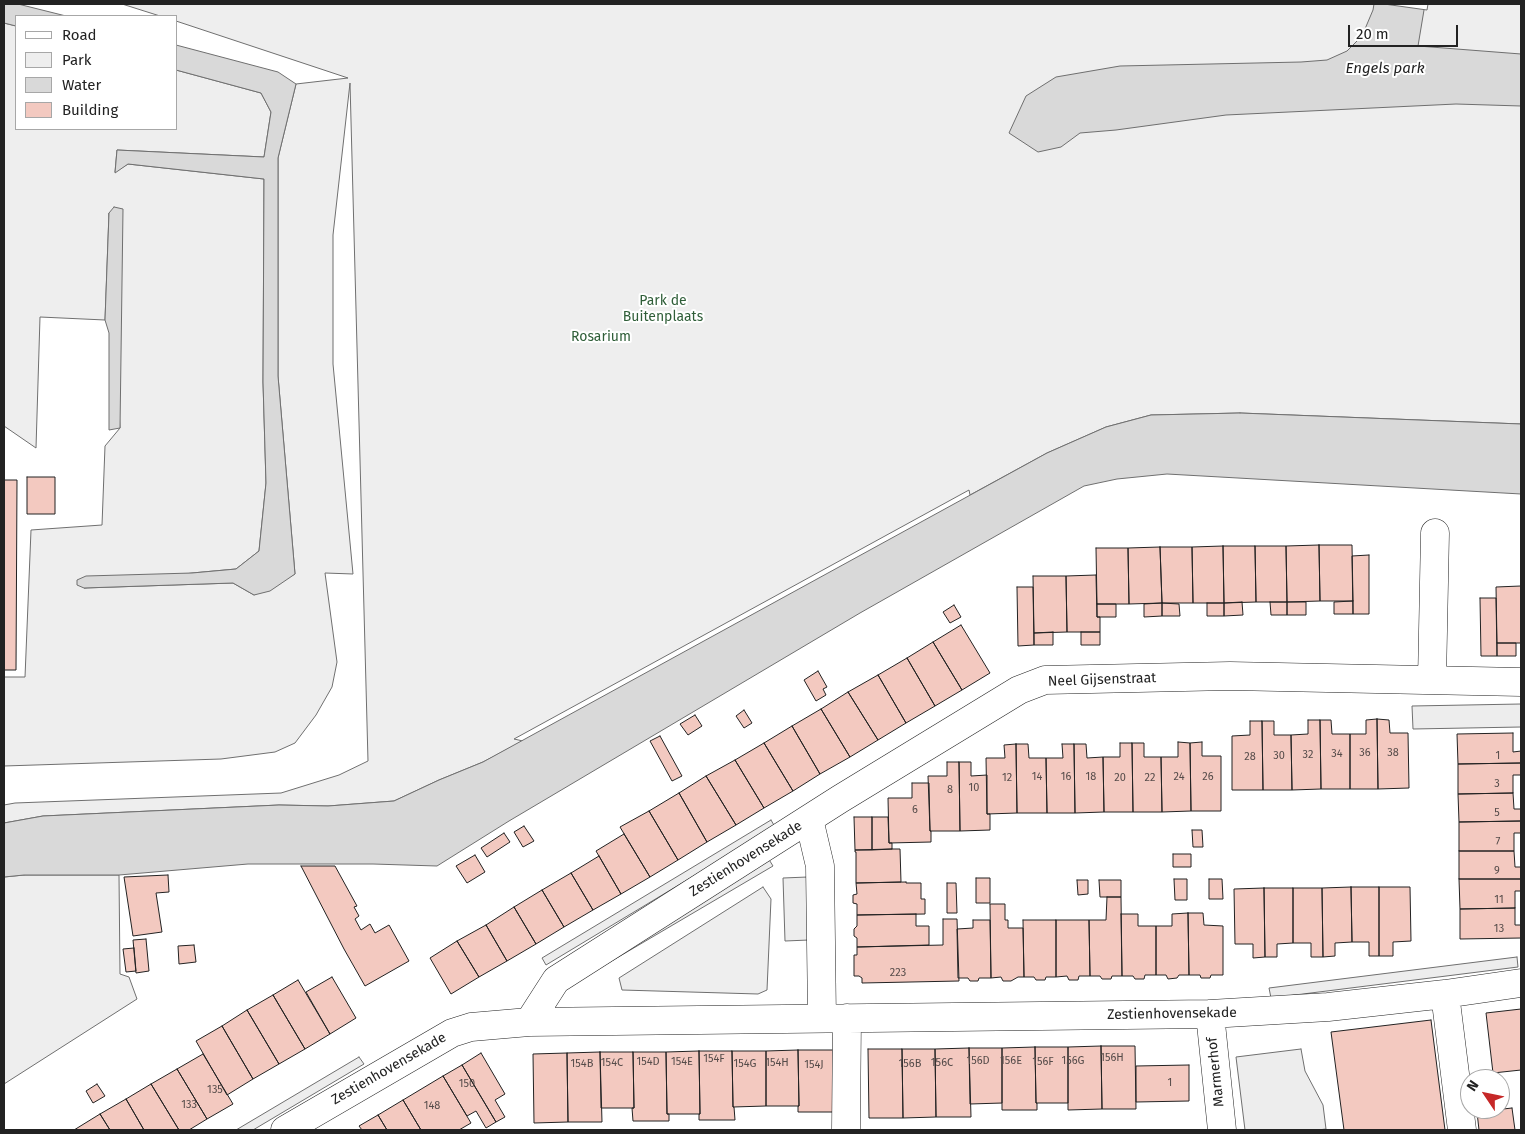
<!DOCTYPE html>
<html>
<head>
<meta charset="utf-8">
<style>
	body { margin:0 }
	#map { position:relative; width:1525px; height:1134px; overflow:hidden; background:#fff; font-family:"Fira Sans",sans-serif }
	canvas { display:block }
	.frame { position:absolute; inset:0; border:5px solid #222; pointer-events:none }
	.legend { position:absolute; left:15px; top:15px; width:162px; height:115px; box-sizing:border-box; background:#fff; border:1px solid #a7a7a7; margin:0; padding:6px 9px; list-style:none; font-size:15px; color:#222 }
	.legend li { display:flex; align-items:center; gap:10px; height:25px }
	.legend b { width:25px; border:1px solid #a7a7a7 }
	.north { position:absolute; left:1460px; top:1069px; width:50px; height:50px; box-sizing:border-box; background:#fff; border:1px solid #a7a7a7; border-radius:50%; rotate:304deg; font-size:14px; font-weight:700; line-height:20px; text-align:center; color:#222 }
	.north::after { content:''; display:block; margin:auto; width:18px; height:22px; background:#c62828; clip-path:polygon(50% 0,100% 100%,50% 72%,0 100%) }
	.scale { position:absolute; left:1348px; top:25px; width:110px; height:22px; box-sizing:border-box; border:2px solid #222; border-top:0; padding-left:6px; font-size:15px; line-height:18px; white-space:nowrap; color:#222; -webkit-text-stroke:4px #fff; paint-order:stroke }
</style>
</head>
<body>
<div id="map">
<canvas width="1525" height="1134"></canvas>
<div class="frame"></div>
<ul class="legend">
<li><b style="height:6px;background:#fff"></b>Road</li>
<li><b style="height:14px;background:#eee"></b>Park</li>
<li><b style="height:14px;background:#d9d9d9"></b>Water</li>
<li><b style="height:14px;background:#f3c9c0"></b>Building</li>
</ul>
<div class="north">N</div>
<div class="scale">20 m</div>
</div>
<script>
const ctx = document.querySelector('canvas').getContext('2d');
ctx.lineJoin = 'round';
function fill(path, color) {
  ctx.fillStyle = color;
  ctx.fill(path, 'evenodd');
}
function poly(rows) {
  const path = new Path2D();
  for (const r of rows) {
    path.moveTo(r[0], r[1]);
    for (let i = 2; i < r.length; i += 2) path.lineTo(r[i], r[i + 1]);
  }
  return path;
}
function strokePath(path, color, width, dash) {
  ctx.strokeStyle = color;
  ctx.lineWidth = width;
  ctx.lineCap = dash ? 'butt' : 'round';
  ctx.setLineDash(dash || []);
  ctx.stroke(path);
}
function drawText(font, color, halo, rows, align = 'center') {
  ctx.font = font + ' "Fira Sans",sans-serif';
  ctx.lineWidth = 4;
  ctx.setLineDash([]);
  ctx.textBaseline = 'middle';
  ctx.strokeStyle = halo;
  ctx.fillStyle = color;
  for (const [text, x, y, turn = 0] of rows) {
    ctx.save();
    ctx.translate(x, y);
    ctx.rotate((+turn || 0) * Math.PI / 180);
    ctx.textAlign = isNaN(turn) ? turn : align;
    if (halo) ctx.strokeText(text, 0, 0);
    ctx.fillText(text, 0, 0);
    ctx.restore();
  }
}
const green = poly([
	[122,4,1521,4,1521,424,1240,413,1151,415,1106,427,1047,453,970,495,969,490,514,739,523,741,483,762,439,780,394,801,328,806,279,805,43,816,4,823,4,805,15,803,281,793,339,775,368,761,350,83,333,235,333,364,353,574,325,573,337,662,332,687,316,715,295,743,275,752,221,759,4,766,4,677,25,677,31,530,102,525,105,446,120,428,109,213,105,320,40,317,36,448,4,426,4,23,16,26,16,129,176,129,176,70,261,93,271,112,264,157,117,150,115,172,128,164,264,179,263,382,266,483,259,551,236,569,192,573,84,588,233,583,254,595,295,574,278,376,278,158,296,84,348,78,176,21,176,16,160,16,122,4],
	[24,875,119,875,120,974,129,977,137,999,4,1084,4,877,24,875],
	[763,887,771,899,767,990,758,994,622,990,619,978,763,887]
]);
const parking = poly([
	[1521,704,1521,727,1413,729,1412,706,1521,704],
	[771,820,775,827,546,965,542,958,771,820],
	[768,858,773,866,581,979,768,858],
	[808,877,809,940,785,941,783,878,808,877],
	[1517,957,1518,967,1271,998,1269,988,1517,957],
	[1301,1049,1305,1071,1323,1105,1326,1129,1318,1130,1245,1130,1236,1057,1301,1049],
	[359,1057,364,1064,253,1130,236,1130,359,1057]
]);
const water = poly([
	[4,4,18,4,66,16,16,16,16,26,4,23,4,4],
	[1374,4,1425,4,1418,46,1521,54,1521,106,1456,104,1226,115,1116,130,1080,133,1061,147,1038,152,1009,133,1026,96,1056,77,1120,66,1301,62,1327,60,1347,51,1362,36,1373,10,1374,4],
	[176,45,278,72,296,84,278,158,278,376,295,574,270,591,254,595,233,583,84,588,77,585,77,580,86,576,192,573,236,569,259,551,266,483,263,382,264,179,128,164,115,173,117,150,264,157,271,112,261,93,176,70,176,45],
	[114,207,123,209,120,428,109,430,109,333,105,320,109,213,114,207],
	[1240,413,1521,424,1521,494,1167,474,1117,479,1084,486,860,613,509,821,437,866,373,864,248,864,119,875,24,875,4,877,4,823,43,816,279,805,328,806,394,801,439,780,483,762,1047,453,1106,427,1151,415,1240,413]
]);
const pier = poly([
	[1384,4,1428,4,1427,10,1384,4]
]);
const building = poly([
	[27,477,55,477,55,514,27,514,27,477],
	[4,480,17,480,16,670,4,670,4,480],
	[1319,545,1320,601,1287,602,1286,546,1319,545],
	[1319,545,1352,545,1353,601,1320,601,1319,545],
	[1223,546,1255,546,1256,602,1224,603,1223,546],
	[1223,546,1224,603,1193,603,1192,547,1223,546],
	[1255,546,1286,546,1287,602,1256,602,1255,546],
	[1160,547,1162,603,1129,604,1128,548,1160,547],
	[1160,547,1192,547,1193,603,1162,603,1160,547],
	[1096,548,1128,548,1129,604,1097,604,1096,548],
	[1369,555,1369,614,1353,614,1352,556,1369,555],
	[1096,575,1097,617,1100,617,1100,632,1067,632,1066,576,1096,575],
	[1033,576,1066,576,1067,632,1034,633,1033,576],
	[1521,586,1521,643,1497,643,1496,587,1521,586],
	[1017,587,1033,587,1034,645,1018,646,1017,587],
	[1480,598,1496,598,1497,656,1481,656,1480,598],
	[1353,601,1353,614,1334,614,1334,602,1353,601],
	[1242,602,1243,615,1224,616,1224,603,1242,602],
	[1270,602,1287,602,1287,615,1271,615,1270,602],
	[1287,602,1306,602,1306,615,1287,615,1287,602],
	[1162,603,1179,604,1180,616,1162,616,1162,603],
	[1162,603,1162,616,1144,617,1144,604,1162,603],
	[1207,603,1224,603,1224,616,1207,616,1207,603],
	[1097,604,1116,604,1116,617,1097,617,1097,604],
	[954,605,961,617,950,623,943,612,954,605],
	[961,625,990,673,962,690,933,642,961,625],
	[1053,632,1053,645,1034,645,1034,633,1053,632],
	[1081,632,1100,632,1100,645,1081,645,1081,632],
	[933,642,962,690,935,706,907,658,933,642],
	[1497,643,1516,643,1516,656,1497,656,1497,643],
	[907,658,935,706,906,723,878,675,907,658],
	[818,671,827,687,823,689,826,695,816,701,804,680,818,671],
	[878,675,906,723,878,740,848,692,878,675],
	[848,692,878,740,850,757,821,709,848,692],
	[821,709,850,757,820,774,792,726,821,709],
	[744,710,752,723,744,728,736,716,744,710],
	[695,715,702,726,688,735,680,724,695,715],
	[1377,719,1378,789,1350,789,1350,734,1366,734,1366,720,1377,719],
	[1377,719,1389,720,1390,733,1408,733,1409,788,1378,789,1377,719],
	[1308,720,1320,720,1321,789,1292,790,1291,735,1308,734,1308,720],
	[1320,720,1331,720,1332,734,1350,734,1350,789,1321,789,1320,720],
	[1250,721,1262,721,1263,790,1232,790,1232,736,1250,735,1250,721],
	[1262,721,1274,721,1274,735,1291,735,1292,790,1263,790,1262,721],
	[792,726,820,774,793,791,764,743,792,726],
	[1513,733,1513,752,1521,751,1521,763,1458,764,1457,734,1513,733],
	[660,736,682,776,672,781,650,741,660,736],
	[1178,742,1190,743,1191,811,1162,812,1161,757,1178,757,1178,742],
	[1202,742,1202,756,1221,756,1221,811,1191,811,1190,743,1202,742],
	[764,743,793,791,764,808,735,760,764,743],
	[1120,743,1132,743,1133,812,1104,812,1103,757,1120,757,1120,743],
	[1132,743,1144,743,1144,757,1161,757,1162,812,1133,812,1132,743],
	[1016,744,1028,744,1029,758,1046,758,1047,813,1017,813,1016,744],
	[1016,744,1017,813,987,814,986,758,1005,758,1004,745,1016,744],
	[1062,744,1074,744,1075,813,1047,813,1046,758,1063,758,1062,744],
	[1074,744,1086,744,1087,758,1103,757,1104,812,1075,813,1074,744],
	[735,760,764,808,736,825,706,776,735,760],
	[947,762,959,762,960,831,930,831,928,776,947,776,947,762],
	[959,762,971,762,971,776,987,775,987,814,990,814,990,830,960,831,959,762],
	[1521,763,1521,775,1513,775,1513,793,1458,794,1458,764,1521,763],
	[706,776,736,825,707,842,679,793,706,776],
	[912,783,929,783,930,831,931,831,931,842,889,843,888,798,912,798,912,783],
	[679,793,707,842,678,860,649,811,679,793],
	[1513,793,1514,809,1521,809,1521,821,1459,822,1458,794,1513,793],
	[649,811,678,860,650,877,620,827,649,811],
	[854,817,872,817,872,850,855,850,854,817],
	[872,817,888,817,889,843,892,843,892,849,872,850,872,817],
	[1521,821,1521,833,1514,833,1514,851,1459,851,1459,822,1521,821],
	[524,826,534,841,523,847,514,832,524,826],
	[1192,830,1202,830,1203,847,1193,847,1192,830],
	[504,833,510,842,487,857,481,848,504,833],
	[624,834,650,877,621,894,596,851,624,834],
	[892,849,900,849,901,882,856,883,856,852,855,852,855,850,892,849],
	[1459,851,1514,851,1515,867,1521,867,1521,879,1459,879,1459,851],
	[1173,854,1191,854,1191,867,1173,867,1173,854],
	[475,855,485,872,467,883,456,866,475,855],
	[599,856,621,894,593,910,571,873,599,856],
	[301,866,335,866,357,906,354,907,359,916,355,919,361,930,370,924,375,933,389,925,409,961,365,986,344,949,301,866],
	[571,873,593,910,564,927,542,890,571,873],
	[168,875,169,892,156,893,162,932,133,936,124,877,168,875],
	[976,878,990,878,990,903,976,903,976,878],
	[1174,879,1187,879,1187,900,1175,900,1174,879],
	[1209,879,1222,879,1223,899,1209,899,1209,879],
	[1459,879,1521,879,1521,891,1515,891,1515,908,1460,909,1459,879],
	[1077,880,1088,880,1088,894,1078,895,1077,880],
	[1099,880,1121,880,1121,897,1100,897,1099,880],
	[906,882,906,883,921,883,921,899,925,899,925,914,857,915,857,904,853,903,853,895,857,894,856,883,906,882],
	[947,883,956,883,957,913,947,913,947,883],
	[1351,887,1379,887,1379,956,1369,956,1369,942,1352,942,1351,887],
	[1351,887,1352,942,1335,943,1335,956,1323,957,1322,888,1351,887],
	[1379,887,1410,887,1411,941,1393,942,1393,956,1379,956,1379,887],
	[1264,888,1265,957,1253,958,1253,944,1235,944,1234,889,1264,888],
	[1264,888,1293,888,1293,943,1277,944,1277,957,1265,957,1264,888],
	[1293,888,1322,888,1323,957,1311,957,1311,943,1293,943,1293,888],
	[542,890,564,927,536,944,514,907,542,890],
	[1107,897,1121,897,1122,976,1112,976,1111,979,1102,979,1100,976,1090,976,1089,920,1106,920,1107,897],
	[990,904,1005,904,1005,920,1008,920,1008,928,1023,928,1024,977,1018,977,1011,981,1003,981,1001,977,991,978,990,904],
	[514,907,536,944,507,961,486,925,514,907],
	[1515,908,1515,925,1521,925,1521,938,1460,939,1460,909,1515,908],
	[1188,913,1189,975,1179,975,1177,978,1168,979,1166,975,1156,975,1156,926,1172,926,1172,914,1188,913],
	[1188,913,1203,913,1204,925,1223,926,1223,975,1211,975,1210,978,1201,978,1200,975,1189,975,1188,913],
	[916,914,916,926,929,926,929,945,857,947,857,938,854,936,854,929,857,926,857,915,916,914],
	[1121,914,1138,914,1138,926,1156,926,1156,975,1145,975,1144,979,1135,979,1133,976,1122,976,1121,914],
	[943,919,957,919,959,981,862,983,862,978,859,976,854,976,854,955,857,955,857,947,943,945,943,919],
	[973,920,990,920,991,978,979,978,978,981,970,981,968,978,958,978,957,929,973,928,973,920],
	[1023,920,1056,920,1056,977,1046,977,1045,980,1036,980,1034,977,1024,977,1023,920],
	[1056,920,1089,920,1090,976,1079,976,1078,980,1069,980,1067,976,1056,977,1056,920],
	[486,925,507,961,479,977,457,941,486,925],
	[146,939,149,971,136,973,133,940,146,939],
	[457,941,479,977,451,994,430,958,457,941],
	[194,945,196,962,179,964,178,946,194,945],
	[134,948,136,971,126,972,123,949,134,948],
	[332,977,356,1018,330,1034,306,992,332,977],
	[298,980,330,1034,305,1049,273,995,298,980],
	[273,995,305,1049,279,1064,247,1010,273,995],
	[1521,1009,1521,1070,1493,1073,1486,1013,1521,1009],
	[247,1010,279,1064,253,1079,222,1026,247,1010],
	[1431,1020,1445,1130,1344,1130,1331,1032,1431,1020],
	[222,1026,253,1079,227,1095,196,1041,222,1026],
	[1101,1046,1102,1109,1068,1110,1068,1047,1101,1046],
	[1101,1046,1135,1046,1136,1109,1102,1109,1101,1046],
	[1035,1047,1036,1103,1037,1103,1037,1110,1002,1110,1002,1048,1035,1047],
	[1035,1047,1068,1047,1068,1103,1036,1103,1035,1047],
	[969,1048,971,1117,936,1117,935,1049,969,1048],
	[969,1048,1002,1048,1002,1103,970,1104,969,1048],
	[868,1049,902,1049,903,1118,869,1118,868,1049],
	[902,1049,935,1049,936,1117,903,1118,902,1049],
	[798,1050,833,1050,834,1112,798,1112,798,1106,799,1106,798,1050],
	[798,1050,799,1106,766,1106,766,1051,798,1050],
	[699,1051,700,1114,667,1114,666,1052,699,1051],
	[699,1051,732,1051,733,1107,734,1107,735,1120,699,1120,699,1114,700,1114,699,1051],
	[732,1051,766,1051,766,1106,733,1107,732,1051],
	[600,1052,633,1052,634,1108,601,1108,600,1052],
	[600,1052,602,1122,568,1122,567,1053,600,1052],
	[633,1052,666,1052,667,1114,669,1114,669,1121,633,1121,632,1108,634,1108,633,1052],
	[481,1053,505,1094,495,1100,505,1117,496,1122,462,1065,481,1053],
	[567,1053,568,1122,534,1123,533,1054,567,1053],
	[203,1054,233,1104,207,1119,177,1069,203,1054],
	[462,1065,496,1122,486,1128,476,1111,467,1116,443,1076,462,1065],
	[1189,1065,1189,1101,1136,1102,1136,1066,1189,1065],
	[177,1069,207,1119,189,1130,179,1130,151,1084,177,1069],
	[443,1076,471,1123,459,1130,421,1130,403,1100,443,1076],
	[97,1084,105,1096,93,1103,86,1091,97,1084],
	[151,1084,179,1130,144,1130,126,1099,151,1084],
	[126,1099,144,1130,110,1130,100,1114,126,1099],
	[403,1100,421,1130,387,1130,378,1115,403,1100],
	[1512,1108,1515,1130,1479,1130,1477,1112,1512,1108],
	[100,1114,110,1130,74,1130,100,1114],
	[378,1115,387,1130,362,1130,359,1126,378,1115]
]);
const minor = poly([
	[1432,680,1435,533],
	[809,819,820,866,822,1018],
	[1445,994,1462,1130],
	[1210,1014,1222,1130],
	[529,1022,556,980,840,799,1019,690,1045,680,1230,676,1521,682],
	[285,1130,452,1033,471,1027,529,1022,1210,1014,1328,1007,1445,994,1521,983],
	[846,1130,847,1018]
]);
const numberNames = [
	["36",1365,753],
	["38",1393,753],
	["34",1337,754],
	["32",1308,755],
	["30",1279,756],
	["1",1498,756],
	["28",1250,757],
	["14",1037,777],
	["16",1066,777],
	["18",1091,777],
	["24",1179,777],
	["26",1208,777],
	["12",1007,778],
	["20",1120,778],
	["22",1150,778],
	["3",1497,784],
	["10",974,788],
	["8",950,790],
	["6",915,810],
	["5",1497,813],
	["7",1498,842],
	["9",1497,871],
	["11",1499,900],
	["13",1499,929],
	["223",898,973],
	["156H",1112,1058],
	["154F",714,1059],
	["156D",978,1061],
	["156E",1011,1061],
	["156G",1073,1061],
	["154D",648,1062],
	["154E",682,1062],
	["156F",1043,1062],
	["154C",612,1063],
	["154H",777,1063],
	["156C",942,1063],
	["154B",582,1064],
	["154G",745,1064],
	["156B",910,1064],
	["154J",814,1065],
	["1",1170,1083],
	["150",467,1084],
	["135",215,1090],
	["133",189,1105],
	["148",432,1106]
];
const parkNames = [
	["Park de",663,301],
	["Buitenplaats",663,317],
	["Rosarium",601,337]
];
const streetNames = [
	["Neel Gijsenstraat",1102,680,-2],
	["Zestienhovensekade",746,859,-32],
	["Zestienhovensekade",1172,1014,-1],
	["Zestienhovensekade",389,1069,-30],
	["Marmerhof",1216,1072,-96]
];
const waterNames = [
	["Engels park",1385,69]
];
fill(green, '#eee');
strokePath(green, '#6f6f6f', 1);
fill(parking, '#ededed');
strokePath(parking, '#6f6f6f', 1);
fill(water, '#d9d9d9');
strokePath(water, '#6f6f6f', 1);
fill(pier, '#fff');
strokePath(pier, '#6f6f6f', 1);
fill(building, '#f3c9c0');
strokePath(building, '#222', 1);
strokePath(minor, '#222', 29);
strokePath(minor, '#fff', 28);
drawText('11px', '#564c4a', null, numberNames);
drawText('14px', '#2f5e38', '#fff', parkNames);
drawText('14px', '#222', '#fff', streetNames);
drawText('italic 15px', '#222', '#fff', waterNames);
</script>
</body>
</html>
